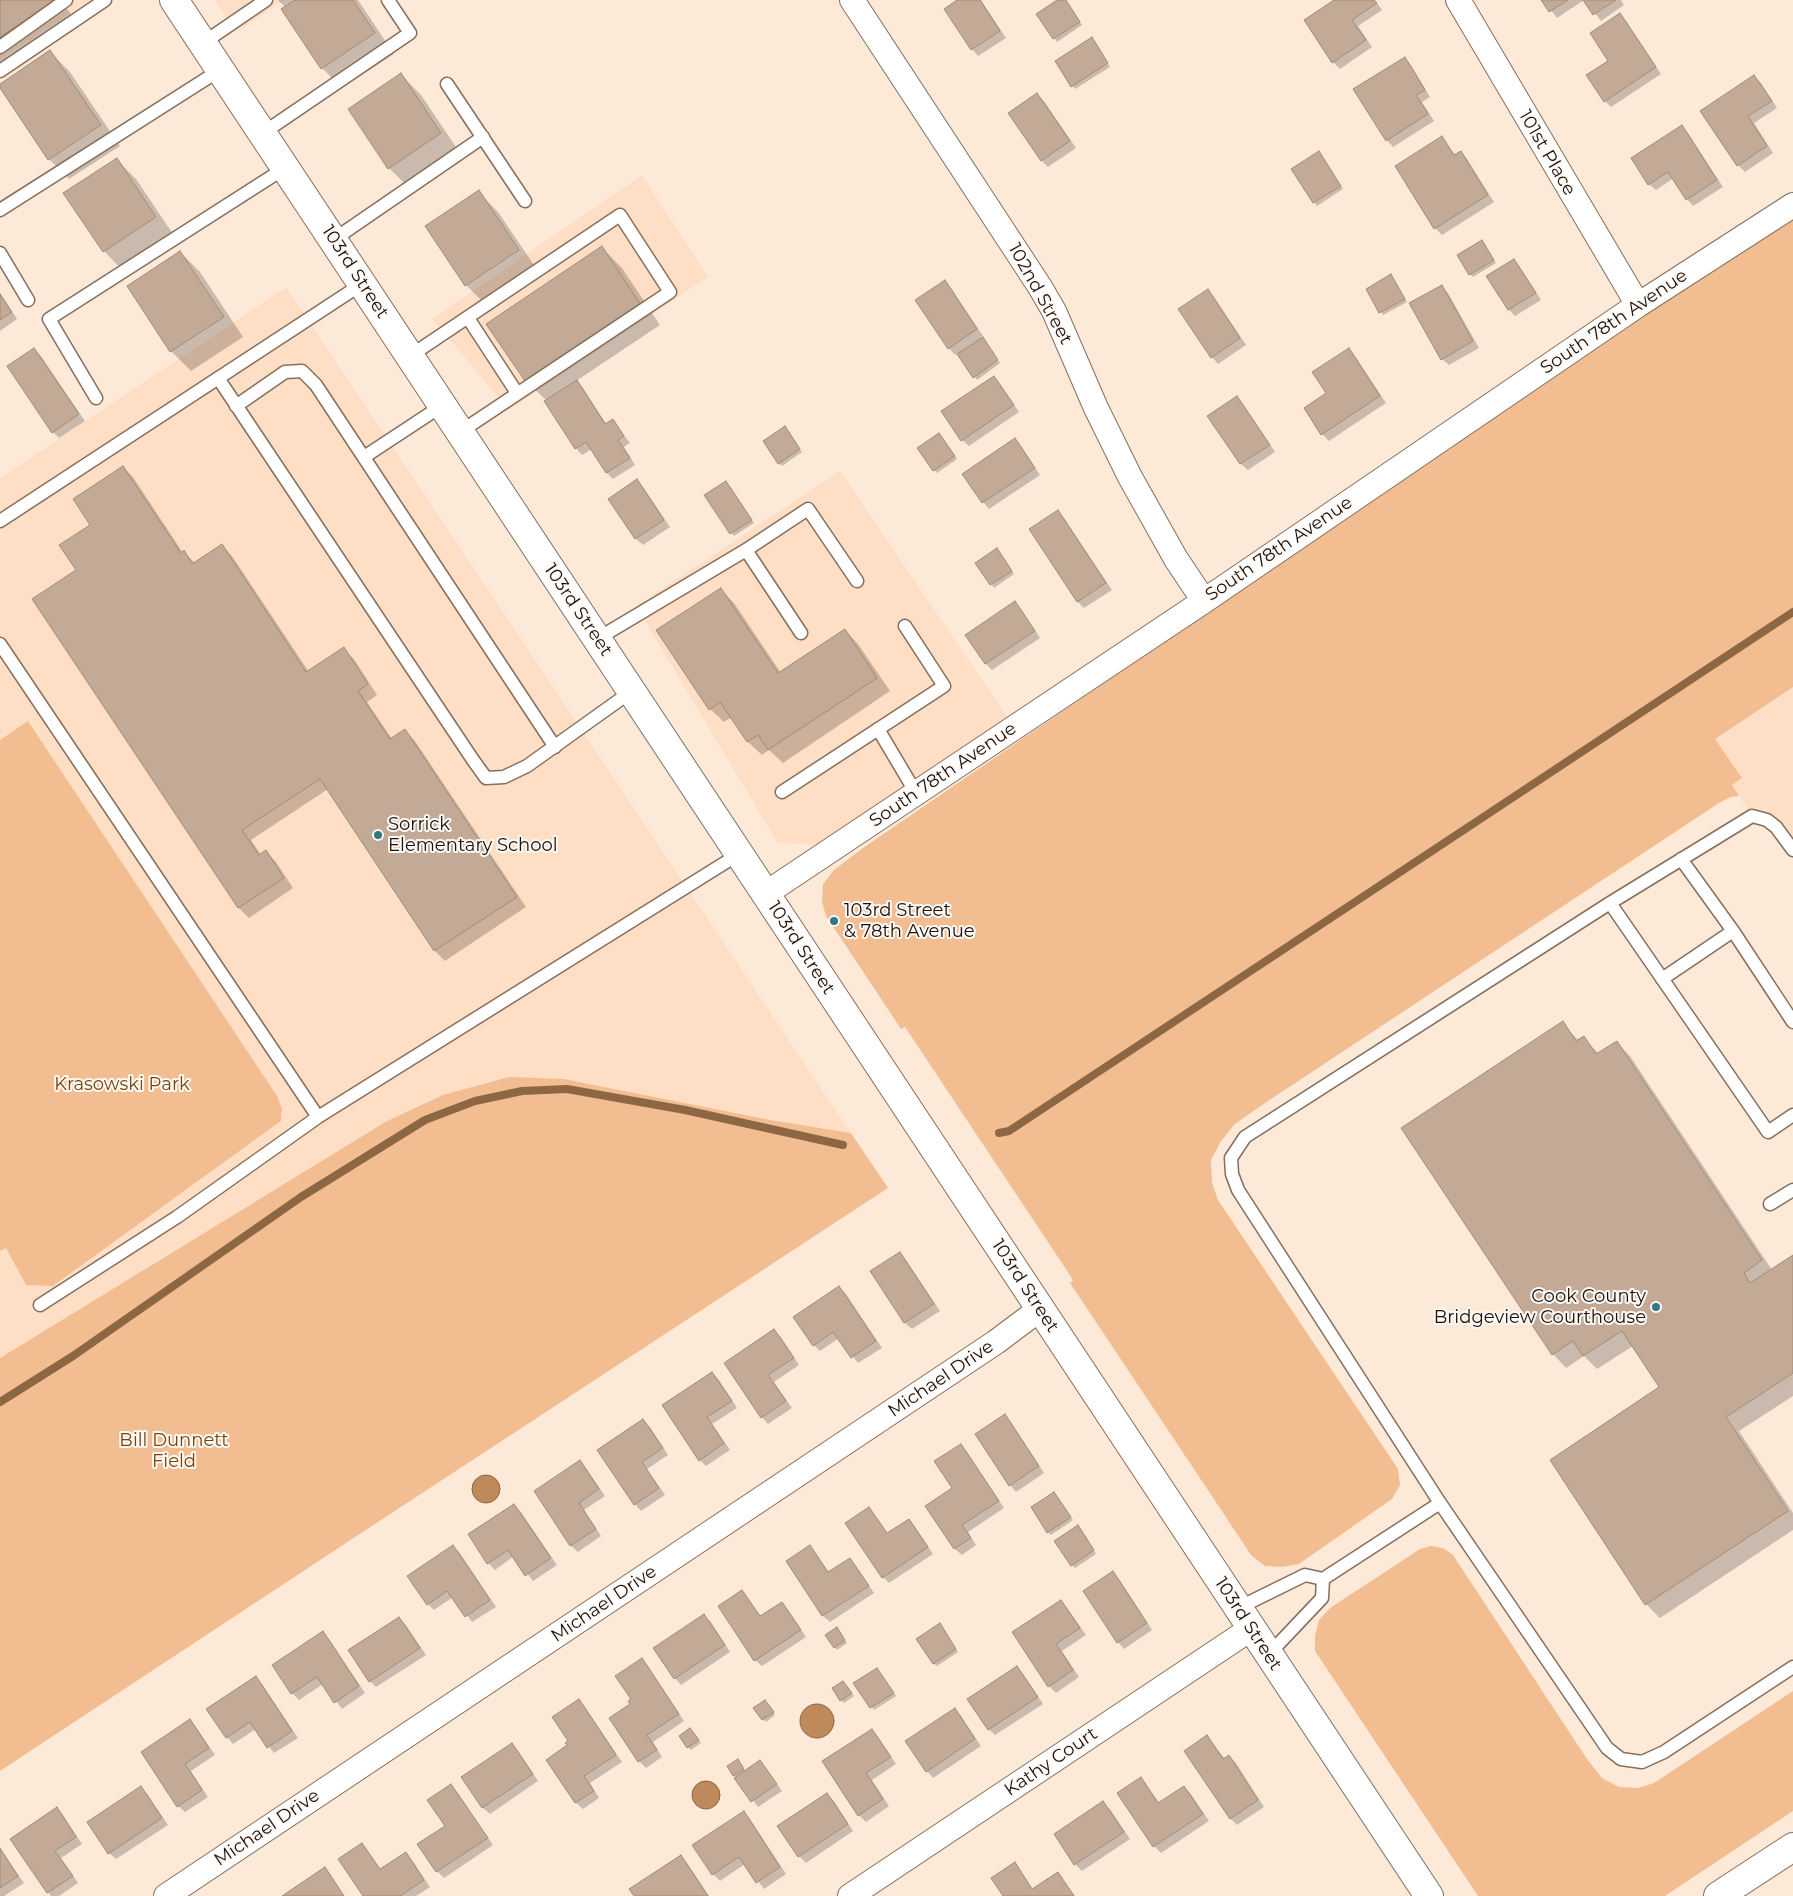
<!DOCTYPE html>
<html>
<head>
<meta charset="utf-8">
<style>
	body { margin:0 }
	canvas { display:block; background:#fde9d8 }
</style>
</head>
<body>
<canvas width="1793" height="1896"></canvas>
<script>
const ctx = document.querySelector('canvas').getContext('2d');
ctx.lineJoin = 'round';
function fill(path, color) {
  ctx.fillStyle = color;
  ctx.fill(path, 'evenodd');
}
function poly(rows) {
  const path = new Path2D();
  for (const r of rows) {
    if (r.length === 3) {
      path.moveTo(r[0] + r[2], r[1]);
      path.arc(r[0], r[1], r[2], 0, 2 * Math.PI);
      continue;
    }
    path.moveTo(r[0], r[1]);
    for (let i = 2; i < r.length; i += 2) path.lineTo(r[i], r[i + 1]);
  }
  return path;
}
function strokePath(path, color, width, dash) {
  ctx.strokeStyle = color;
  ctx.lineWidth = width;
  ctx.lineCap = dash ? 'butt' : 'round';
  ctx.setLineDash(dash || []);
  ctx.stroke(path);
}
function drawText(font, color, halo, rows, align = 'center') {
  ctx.font = font + ' Montserrat,sans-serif';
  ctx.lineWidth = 4;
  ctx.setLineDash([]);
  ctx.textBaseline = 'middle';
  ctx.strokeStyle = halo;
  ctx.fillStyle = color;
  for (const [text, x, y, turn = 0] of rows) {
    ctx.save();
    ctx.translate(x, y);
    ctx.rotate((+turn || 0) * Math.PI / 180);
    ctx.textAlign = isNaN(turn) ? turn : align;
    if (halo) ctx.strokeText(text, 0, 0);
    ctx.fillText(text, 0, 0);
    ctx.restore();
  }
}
const built = poly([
	[0,0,90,0,0,59],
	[215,0,285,0,236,32],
	[642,175,708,277,509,410,432,319],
	[286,287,851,1133,770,1120,564,1079,508,1078,443,1095,387,1121,0,1358,0,1251,6,1248,26,1285,53,1286,281,1121,282,1109,28,722,0,740,0,478],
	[840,471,1008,718,818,845,778,843,636,606],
	[1793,687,1793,850,1788,843,1752,816,1732,784,1742,778,1715,739]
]);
const green = poly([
	[1793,218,1793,687,1715,739,1742,778,1732,785,1739,796,1731,797,1719,803,1265,1103,1235,1124,1221,1141,1211,1160,1212,1183,1218,1200,1398,1469,1400,1485,1392,1499,1299,1564,1282,1567,1265,1566,1251,1555,1070,1283,1073,1280,1036,1224,905,1027,901,1029,826,916,822,902,823,884,834,870,863,848,1558,372],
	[28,721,277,1096,282,1109,281,1121,53,1286,26,1285,6,1248,0,1251,0,740],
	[509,1077,564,1079,770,1120,851,1133,888,1188,349,1541,0,1771,0,1358,387,1121,443,1095],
	[1431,1546,1443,1548,1453,1555,1587,1759,1602,1778,1619,1787,1638,1788,1654,1783,1793,1691,1793,1811,1665,1896,1478,1896,1315,1651,1315,1636,1319,1620,1330,1608,1420,1549]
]);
const water = poly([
	[486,1489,14],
	[817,1721,17],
	[706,1795,14]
]);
const shadow = poly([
	[0,0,61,0,75,20,0,71],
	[278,0,358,0,394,54,342,88,322,68,283,10,286,8],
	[960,0,981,0,1006,38,978,56,972,49],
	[1059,0,1066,0,1082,25,1057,42,1038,14],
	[1336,0,1375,0,1382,10,1358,26,1372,47,1340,69,1333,62,1305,21],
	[1543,0,1584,0,1557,18],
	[1585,0,1621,0,1624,5,1601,21],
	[1620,15,1626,21,1661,74,1611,107,1605,101,1609,61],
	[1094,42,1110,67,1075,89,1056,62],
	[50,52,70,72,120,146,69,179,49,159,0,86],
	[1405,59,1411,65,1430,97,1422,102,1434,121,1393,147,1387,140],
	[401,75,421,95,460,153,409,188,389,168],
	[1754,76,1761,83,1777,108,1754,123,1773,153,1745,172,1738,165],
	[1037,94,1044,101,1076,148,1048,167,1042,161],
	[1681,127,1688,133,1723,187,1693,206,1687,199,1674,178,1656,190,1649,184],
	[1442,138,1455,155,1460,152,1467,159,1494,202,1442,235,1435,228,1397,166],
	[1319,153,1343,189,1317,206,1293,169],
	[116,159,136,179,175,237,124,272,104,251],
	[478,192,498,212,538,271,486,305,466,285],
	[1484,245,1496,263,1473,277,1470,274],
	[602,248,622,268,660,325,576,381,583,388,607,425,613,421,630,443,624,447,635,465,613,479,607,473,592,449,582,455,576,448,547,401,526,381,488,324],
	[180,252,200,272,243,337,191,371,171,351,128,286],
	[1514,260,1520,267,1541,300,1515,316,1509,310,1488,276],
	[1391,276,1407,302,1383,315,1367,289],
	[944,282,951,288,983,336,981,337,1000,363,977,380,958,353,955,355,949,348],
	[1441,287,1448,293,1479,348,1449,365,1442,359],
	[1207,291,1214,297,1246,345,1218,364,1212,357],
	[0,293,17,319,0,331],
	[34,349,41,356,85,421,59,438,53,432],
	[1348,350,1355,356,1386,403,1329,441,1322,434,1328,394],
	[994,377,1000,384,1019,412,969,446,962,440],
	[1237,397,1243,404,1275,452,1248,470,1241,464,1209,416],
	[788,430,802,452,782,466,779,463],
	[942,438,957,459,937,473,934,470],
	[1015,440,1021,446,1040,475,989,509,983,502],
	[123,467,133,477,183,553,184,552,195,563,222,546,232,556,309,672,343,649,354,659,377,695,367,702,392,739,405,731,415,741,526,907,445,961,435,951,328,789,251,840,261,855,266,852,276,862,293,888,249,918,239,908,34,599,78,570,91,525],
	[637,481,643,487,670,527,643,545,636,539,610,499],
	[726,482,754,523,734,536,706,495],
	[1058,512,1064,518,1112,590,1084,608,1078,602,1030,530],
	[1000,552,1014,574,994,588,977,563],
	[720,589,734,603,781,673,845,630,858,644,890,691,783,763,769,750,762,755,748,742,732,717,724,722,710,709],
	[1015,603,1021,609,1040,638,992,670,986,664,967,636],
	[1562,1023,1579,1041,1584,1038,1599,1054,1616,1042,1630,1056,1772,1270,1793,1256,1793,1396,1739,1431,1793,1513,1793,1530,1660,1618,1646,1604,1551,1460,1661,1388,1633,1346,1597,1369,1584,1356,1566,1368,1553,1354],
	[900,1253,906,1260,940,1311,912,1329,905,1323,872,1272],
	[839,1287,846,1294,882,1348,858,1363,839,1338,820,1351,814,1345],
	[774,1331,781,1337,799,1365,774,1382,792,1408,768,1424,762,1417],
	[712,1373,719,1380,737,1408,712,1424,730,1450,706,1466,700,1460],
	[1005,1416,1011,1422,1044,1473,1016,1492,1010,1485],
	[643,1420,650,1427,668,1455,647,1469,665,1495,641,1511,635,1504],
	[960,1445,967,1452,1004,1508,968,1532,976,1545,962,1555,955,1549,927,1506,954,1489],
	[580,1462,586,1468,605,1496,584,1510,601,1536,578,1552,571,1546,535,1491],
	[1057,1496,1073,1520,1051,1535,1048,1532],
	[514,1505,521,1512,557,1565,533,1581,514,1556,495,1570,488,1563],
	[869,1508,888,1534,909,1520,915,1527,933,1554,889,1583,883,1577],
	[1081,1529,1096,1554,1075,1568,1072,1565],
	[453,1546,460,1553,496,1607,472,1622,453,1597,434,1610,428,1604],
	[810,1547,829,1573,850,1559,856,1566,874,1593,830,1622,823,1616,788,1562],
	[1113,1573,1119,1579,1152,1630,1124,1649,1118,1642],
	[742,1592,761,1617,782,1604,788,1610,806,1637,762,1666,755,1660],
	[1061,1601,1067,1608,1086,1635,1062,1651,1079,1677,1056,1693,1049,1686],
	[704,1616,711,1622,730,1652,681,1685,675,1678],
	[399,1618,406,1625,426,1655,376,1687,370,1681],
	[942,1628,958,1652,937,1666,934,1664],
	[840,1632,847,1643,837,1650,835,1647],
	[322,1633,329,1639,365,1693,342,1709,323,1684,299,1700,292,1693,274,1665],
	[641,1660,648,1666,684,1721,653,1742,662,1757,646,1768,639,1761,610,1719,632,1704],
	[1017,1668,1023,1674,1043,1704,995,1735,989,1729],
	[879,1672,896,1696,874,1710,855,1683],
	[256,1678,262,1684,298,1738,274,1753,256,1729,233,1744,227,1737],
	[846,1685,854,1696,844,1703,841,1700],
	[579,1701,585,1707,622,1762,590,1783,599,1798,583,1809,576,1803,548,1760,569,1746],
	[768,1704,775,1715,766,1722,763,1719],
	[955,1710,961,1716,981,1746,933,1778,927,1771],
	[190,1721,196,1727,215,1755,191,1771,208,1797,185,1812,178,1806],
	[871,1730,878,1737,896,1764,872,1780,889,1806,866,1822,859,1815],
	[693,1732,701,1743,691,1750,688,1747],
	[1207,1736,1225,1759,1229,1756,1236,1763,1264,1807,1237,1825,1231,1819],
	[512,1745,518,1751,538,1781,490,1814,483,1808,463,1778],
	[760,1761,782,1791,758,1807,734,1775,740,1764,745,1772],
	[1141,1778,1160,1804,1184,1787,1191,1794,1209,1821,1161,1853,1154,1846,1118,1793],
	[451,1785,457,1792,493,1845,444,1878,437,1871,419,1844,446,1826],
	[141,1788,148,1795,168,1825,116,1859,109,1853],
	[827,1795,834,1801,853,1831,806,1863,799,1856,779,1827],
	[1103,1803,1110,1809,1130,1839,1082,1871,1075,1864],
	[56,1809,63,1815,82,1844,61,1858,78,1883,59,1896,51,1896,12,1839],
	[744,1813,750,1819,786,1874,764,1889,745,1864,720,1881,713,1874],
	[362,1845,381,1870,405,1854,412,1860,430,1887,416,1896,364,1896],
	[0,1849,24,1883,4,1896,0,1896],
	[680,1857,687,1863,709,1896,635,1896],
	[1014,1864,1033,1889,1058,1873,1075,1896,1004,1896]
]);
const stream = poly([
	[999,1133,1009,1131,1793,612],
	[0,1402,73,1356,301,1197,425,1120,475,1101,522,1091,567,1089,685,1110,843,1145]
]);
const building = poly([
	[0,0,56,0,0,37,0,0],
	[295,0,353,0,375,33,321,69,281,9,295,0],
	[957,0,980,0,1000,31,971,50,944,9,957,0],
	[1057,0,1066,0,1080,22,1053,39,1036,14,1057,0],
	[1334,0,1374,0,1377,3,1352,20,1366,40,1332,63,1304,20,1334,0],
	[1541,0,1568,0,1549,12,1541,0],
	[1583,0,1616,0,1593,15,1583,0],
	[1620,13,1656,67,1604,102,1586,75,1608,61,1590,33,1620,13],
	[1092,37,1108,63,1071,87,1055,61,1092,37],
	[50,50,101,125,48,160,0,88,0,84,50,50],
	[1405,57,1425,90,1416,95,1428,114,1386,141,1353,89,1405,57],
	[401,73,441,133,388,169,348,109,401,73],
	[1754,75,1772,101,1748,116,1767,146,1737,166,1700,111,1754,75],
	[1037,93,1070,141,1041,161,1008,113,1037,93],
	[1682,125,1717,180,1686,200,1668,172,1648,185,1631,158,1682,125],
	[1442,136,1454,155,1461,151,1488,195,1434,229,1395,166,1442,136],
	[1319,151,1341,186,1313,203,1291,169,1319,151],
	[117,158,156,217,103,252,63,193,117,158],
	[479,190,519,250,465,286,425,226,479,190],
	[1482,240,1494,260,1469,275,1457,255,1482,240],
	[602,246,640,304,525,381,486,324,602,246],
	[180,251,224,317,170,352,127,286,180,251],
	[1514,259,1536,293,1508,310,1486,276,1514,259],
	[1391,274,1405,299,1379,313,1366,289,1391,274],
	[945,280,977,329,948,349,915,300,945,280],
	[1442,285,1473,341,1441,360,1409,303,1442,285],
	[1208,289,1240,338,1211,358,1178,309,1208,289],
	[0,294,12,312,0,320,0,294],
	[983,337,998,360,973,378,957,354,983,337],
	[34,348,79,414,52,433,7,366,34,348],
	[1349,348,1380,396,1321,435,1304,408,1326,393,1312,372,1349,348],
	[994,376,1014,405,961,441,941,411,994,376],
	[577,380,605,424,613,419,624,436,618,440,630,458,606,473,586,442,575,449,544,401,577,380],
	[1237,396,1270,445,1240,464,1207,416,1237,396],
	[785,426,800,449,778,464,763,441,785,426],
	[939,433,955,456,933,471,917,448,939,433],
	[1015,438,1035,468,982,503,962,474,1015,438],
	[123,466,181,553,184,550,192,564,222,544,306,672,344,647,368,684,358,691,390,739,405,729,517,897,434,951,320,779,242,830,259,855,266,850,284,878,238,908,32,599,76,570,59,545,90,525,73,499,123,466],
	[637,479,664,520,635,539,608,499,637,479],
	[726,481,752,520,730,534,704,495,726,481],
	[1058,510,1106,583,1077,602,1029,529,1058,510],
	[997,548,1012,571,990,585,975,563,997,548],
	[721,588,778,673,845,629,877,678,768,750,758,735,747,742,720,702,709,710,656,630,721,588],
	[1015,601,1035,631,985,664,965,635,1015,601],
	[1563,1021,1576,1041,1584,1036,1596,1054,1617,1041,1762,1260,1744,1273,1750,1283,1793,1255,1793,1373,1726,1417,1788,1511,1645,1605,1550,1460,1659,1387,1622,1331,1583,1356,1573,1341,1552,1355,1401,1128,1563,1021],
	[900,1252,934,1304,904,1323,870,1271,900,1252],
	[839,1286,876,1341,851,1358,833,1332,813,1346,793,1317,839,1286],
	[774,1329,794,1358,768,1375,786,1401,761,1418,724,1363,774,1329],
	[712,1372,732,1401,707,1417,724,1443,699,1461,662,1405,712,1372],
	[1005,1414,1039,1466,1009,1486,975,1434,1005,1414],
	[643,1419,663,1448,642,1462,659,1488,634,1505,597,1450,643,1419],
	[961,1444,999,1501,962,1525,971,1538,954,1549,925,1506,952,1488,934,1461,961,1444],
	[580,1460,599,1489,579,1503,596,1529,570,1546,534,1491,580,1460],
	[1054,1492,1071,1517,1047,1533,1031,1507,1054,1492],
	[514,1504,551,1558,525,1576,508,1550,487,1564,468,1534,514,1504],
	[869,1507,887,1533,909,1519,928,1547,882,1578,845,1523,869,1507],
	[1078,1525,1094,1550,1071,1566,1054,1541,1078,1525],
	[453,1545,490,1600,465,1617,447,1591,427,1605,407,1576,453,1545],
	[810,1545,828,1572,850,1558,869,1586,822,1616,786,1561,810,1545],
	[1113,1571,1147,1623,1117,1643,1083,1591,1113,1571],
	[742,1590,760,1616,782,1602,801,1630,754,1661,718,1606,742,1590],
	[1061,1600,1080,1628,1056,1644,1073,1670,1048,1687,1012,1632,1061,1600],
	[704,1614,725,1645,674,1679,653,1648,704,1614],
	[399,1617,420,1648,369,1682,348,1650,399,1617],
	[940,1623,956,1649,933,1664,916,1639,940,1623],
	[837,1627,845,1640,834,1648,825,1635,837,1627],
	[323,1631,359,1686,334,1703,317,1677,291,1694,272,1665,323,1631],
	[642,1658,679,1714,647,1735,657,1750,638,1762,609,1718,630,1704,628,1701,631,1699,615,1676,642,1658],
	[1017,1666,1038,1697,988,1730,967,1699,1017,1666],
	[877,1668,894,1693,870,1708,853,1683,877,1668],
	[256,1676,292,1731,267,1748,250,1722,226,1738,206,1709,256,1676],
	[843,1681,852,1693,840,1701,832,1688,843,1681],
	[579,1699,616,1755,584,1776,594,1791,575,1803,546,1760,567,1745,565,1743,568,1741,552,1717,579,1699],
	[765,1700,774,1712,762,1720,753,1708,765,1700],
	[955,1708,975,1739,926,1772,905,1741,955,1708],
	[190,1719,209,1748,185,1764,202,1790,177,1807,141,1752,190,1719],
	[690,1728,699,1740,687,1748,679,1736,690,1728],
	[872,1729,891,1757,866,1773,883,1799,858,1816,822,1761,872,1729],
	[1207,1735,1223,1759,1229,1755,1258,1800,1230,1819,1184,1751,1207,1735],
	[512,1743,533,1774,482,1808,461,1777,512,1743],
	[738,1759,744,1769,733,1776,727,1766,738,1759],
	[760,1760,777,1784,751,1802,734,1778,760,1760],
	[1141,1777,1158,1803,1184,1786,1203,1814,1153,1847,1117,1793,1141,1777],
	[451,1784,488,1838,436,1872,417,1844,445,1826,427,1800,451,1784],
	[141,1786,162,1818,108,1854,87,1822,141,1786],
	[827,1793,848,1824,798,1857,777,1826,827,1793],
	[1103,1801,1124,1832,1074,1865,1054,1834,1103,1801],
	[57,1807,76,1837,55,1851,73,1876,47,1893,10,1839,57,1807],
	[744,1811,780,1867,756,1883,739,1857,712,1875,692,1845,744,1811],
	[362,1843,380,1869,406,1852,424,1880,400,1896,363,1896,338,1859,362,1843],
	[0,1848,18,1876,0,1888,0,1848],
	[681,1855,708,1896,634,1896,629,1889,681,1855],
	[1015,1862,1032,1889,1058,1872,1074,1896,1003,1896,991,1878,1015,1862],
	[325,1867,344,1896,282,1896,325,1867]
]);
const lane = poly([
	[203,43,266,0],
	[0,47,66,0],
	[0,71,105,0],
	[447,84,525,201],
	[263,133,410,33,388,0],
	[0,210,220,70],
	[333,240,483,137],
	[0,253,28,300],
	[468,318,517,393],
	[410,356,620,215,670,292,460,432],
	[218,378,473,760,486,778,504,777,527,766,632,691],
	[96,398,49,319,285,168],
	[236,406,285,372,302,371,316,385,555,747],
	[364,457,443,405],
	[0,521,362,284],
	[746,550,801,633],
	[597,639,746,550,808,509,857,581],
	[0,644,318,1117],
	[878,729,916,793],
	[782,792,944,686,905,626],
	[1793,850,1776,827,1767,820,1752,816,1610,903,1245,1137,1231,1158,1232,1174,1238,1190,1440,1503,1607,1748,1621,1759,1642,1762,1664,1752,1793,1667],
	[1681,859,1733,931,1793,1022],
	[1610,903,1768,1132,1793,1115],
	[1662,979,1733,931],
	[1770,1204,1793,1190],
	[40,1305,177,1217,318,1117,739,854],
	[1238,1608,1305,1575,1323,1579,1440,1503],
	[1269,1654,1322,1598,1323,1579]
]);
const street = poly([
	[852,0,1040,287,1054,311,1096,408,1130,477,1176,559,1204,601],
	[1458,0,1638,305],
	[765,894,1204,601,1638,305,1793,205],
	[166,1896,996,1342,1040,1309],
	[850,1896,1252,1628]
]);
const secondary = poly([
	[174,0,1429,1896],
	[1718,1896,1793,1847]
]);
const markers = [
	[378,835,5,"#327885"],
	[834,921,5,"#327885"],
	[1656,1307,5,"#327885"]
];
const streetNames = [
	["101st Place",1547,153,60],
	["103rd Street",355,272,57],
	["102nd Street",1040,294,61],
	["South 78th Avenue",1614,322,-34],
	["South 78th Avenue",1279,549,-34],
	["103rd Street",578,610,56],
	["South 78th Avenue",943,775,-34],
	["103rd Street",801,948,57],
	["103rd Street",1025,1286,57],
	["Michael Drive",941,1379,-34],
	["Michael Drive",604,1604,-34],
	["103rd Street",1248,1624,57],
	["Kathy Court",1051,1762,-34],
	["Michael Drive",267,1828,-34]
];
const poiNames = [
	["Sorrick",388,825],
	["Elementary School",388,846],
	["103rd Street",844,911],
	["& 78th Avenue",844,932],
	["Cook County",1646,1297,"right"],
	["Bridgeview Courthouse",1646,1318,"right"]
];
const parkNames = [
	["Krasowski Park",122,1085],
	["Bill Dunnett",174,1441],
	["Field",174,1462]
];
fill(built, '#fedec4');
fill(green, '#f2be91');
fill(water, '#be8a5b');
strokePath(water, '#8d6643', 1);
fill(shadow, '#0003');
strokePath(stream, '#8d6643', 8);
fill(building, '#c2aa96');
strokePath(building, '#a28b77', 1);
strokePath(lane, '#856f5c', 15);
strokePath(street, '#856f5c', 26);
strokePath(secondary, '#856f5c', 30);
strokePath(lane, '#fff', 12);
strokePath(street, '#fff', 24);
strokePath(secondary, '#fff', 28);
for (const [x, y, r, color] of markers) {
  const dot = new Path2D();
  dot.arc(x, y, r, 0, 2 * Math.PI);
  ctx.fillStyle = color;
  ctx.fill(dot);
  strokePath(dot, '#fef9f5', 2);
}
drawText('18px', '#1a110a', '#fef9f5', streetNames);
drawText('18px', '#1a110a', '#fef9f5', poiNames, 'left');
drawText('18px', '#77450b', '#fef9f5', parkNames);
</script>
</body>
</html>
